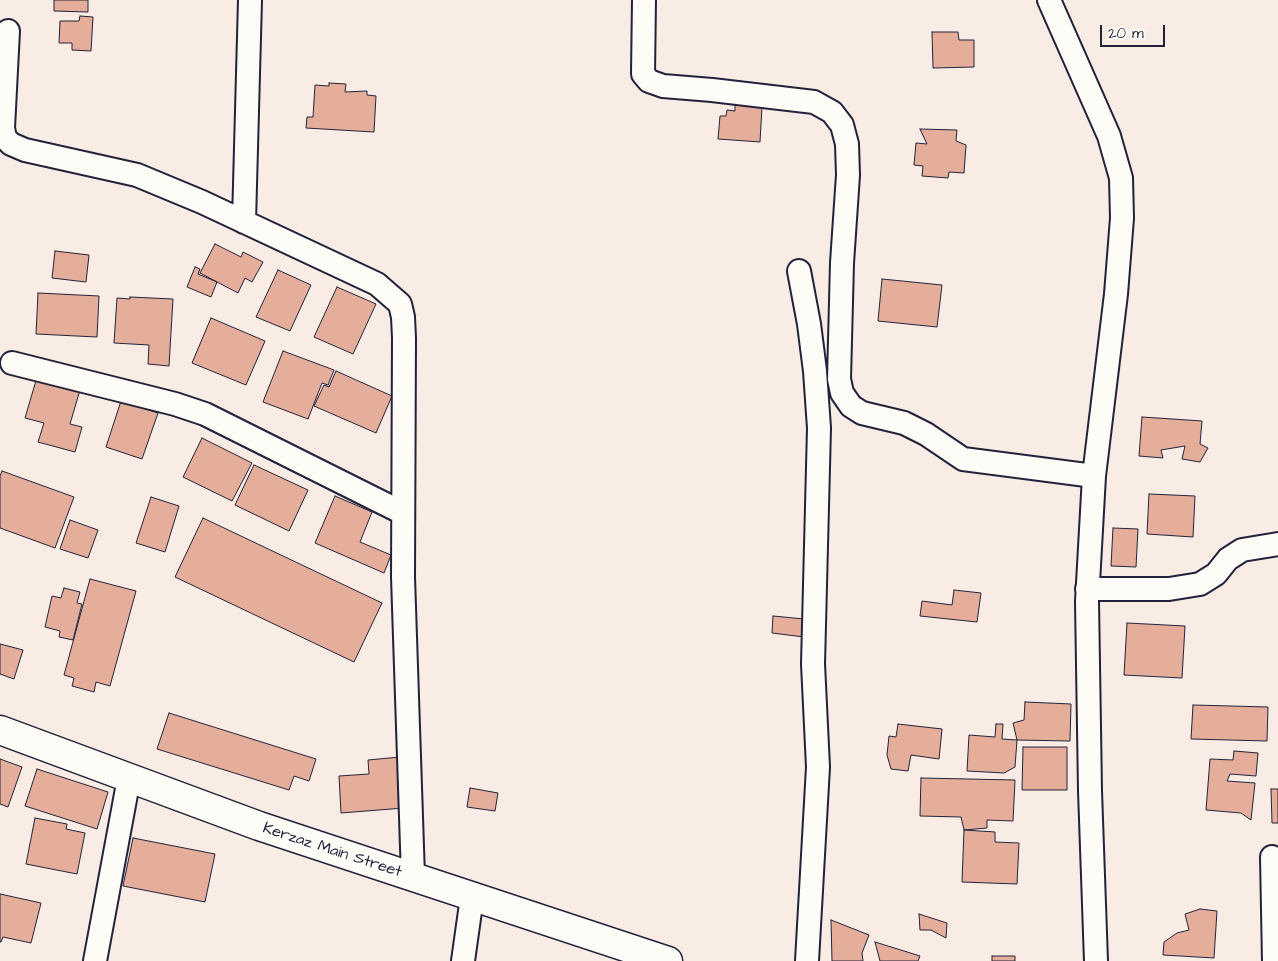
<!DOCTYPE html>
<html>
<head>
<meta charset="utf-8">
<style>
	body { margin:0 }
	#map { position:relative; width:1278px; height:961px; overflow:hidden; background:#f8ece5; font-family:"Architects Daughter",sans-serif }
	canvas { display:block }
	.scale { position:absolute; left:1100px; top:25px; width:65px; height:22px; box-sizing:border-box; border:2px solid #22223b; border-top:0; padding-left:6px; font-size:15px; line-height:18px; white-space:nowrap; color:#22223b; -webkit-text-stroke:4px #fdfcf7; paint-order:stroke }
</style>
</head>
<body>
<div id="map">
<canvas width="1278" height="961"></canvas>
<div class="scale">20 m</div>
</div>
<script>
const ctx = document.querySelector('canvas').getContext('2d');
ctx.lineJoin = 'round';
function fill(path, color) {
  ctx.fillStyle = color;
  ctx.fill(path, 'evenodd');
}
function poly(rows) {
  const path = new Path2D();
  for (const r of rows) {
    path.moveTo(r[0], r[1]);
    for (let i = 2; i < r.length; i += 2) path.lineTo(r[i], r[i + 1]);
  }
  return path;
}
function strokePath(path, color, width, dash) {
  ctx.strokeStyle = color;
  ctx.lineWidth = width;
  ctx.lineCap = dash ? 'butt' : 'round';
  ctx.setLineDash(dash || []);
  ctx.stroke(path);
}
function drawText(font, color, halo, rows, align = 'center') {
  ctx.font = font + ' "Architects Daughter",sans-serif';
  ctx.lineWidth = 4;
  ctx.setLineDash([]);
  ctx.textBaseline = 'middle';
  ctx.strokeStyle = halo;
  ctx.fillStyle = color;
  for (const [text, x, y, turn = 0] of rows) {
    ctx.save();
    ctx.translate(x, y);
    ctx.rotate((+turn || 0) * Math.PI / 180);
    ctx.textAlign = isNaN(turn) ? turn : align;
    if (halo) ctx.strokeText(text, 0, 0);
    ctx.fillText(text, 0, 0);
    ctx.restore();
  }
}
const building = poly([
	[54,0,88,0,88,12,54,11,54,0],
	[80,16,93,17,91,51,72,50,72,43,59,43,60,21,79,21,80,16],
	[932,32,958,32,959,40,974,40,974,67,933,68,932,32],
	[329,83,346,84,345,92,367,91,367,95,376,96,374,132,306,128,307,117,313,117,315,85,329,86,329,83],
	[735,105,762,107,760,142,718,139,720,116,726,116,727,110,735,111,735,105],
	[920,129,957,130,956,141,966,145,964,173,949,172,948,178,922,176,923,166,914,165,916,143,927,144,920,129],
	[215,244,241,257,243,252,263,262,252,282,245,278,238,293,200,273,215,244],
	[55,251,89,255,86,282,52,278,55,251],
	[195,267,200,269,198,274,217,282,211,297,187,287,195,267],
	[278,270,311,285,290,331,256,317,278,270],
	[882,279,942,285,937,327,878,321,882,279],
	[337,287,376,304,353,354,314,337,337,287],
	[38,293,99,296,97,337,36,334,38,293],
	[130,297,173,299,169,366,148,364,149,345,114,343,117,298,130,299,130,297],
	[211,318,265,341,246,385,192,363,211,318],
	[283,351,334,370,328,385,322,383,308,419,263,402,283,351],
	[336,371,392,396,376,433,314,406,324,385,329,387,336,371],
	[37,377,80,390,70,424,82,427,75,452,38,442,44,423,25,418,37,377],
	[121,401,158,413,142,459,106,447,121,401],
	[1142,417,1202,421,1200,444,1208,448,1200,462,1182,459,1185,446,1161,450,1163,458,1139,456,1142,417],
	[202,438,252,463,232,501,183,477,202,438],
	[254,465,308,490,289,531,235,505,254,465],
	[2,471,74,497,55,548,0,528,0,476,2,471],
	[1149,494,1195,496,1193,537,1147,534,1149,494],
	[335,496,372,512,360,542,391,555,384,573,315,543,335,496],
	[151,497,179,506,165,552,136,543,151,497],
	[203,518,382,603,354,662,175,577,203,518],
	[70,520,98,530,88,558,60,549,70,520],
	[1113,528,1138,529,1136,567,1111,566,1113,528],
	[90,579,136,591,110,686,96,682,94,692,72,686,74,678,64,675,90,579],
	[64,588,80,592,77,603,82,604,73,640,59,637,60,631,45,627,52,596,61,598,64,588],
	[954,590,981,593,977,622,920,616,922,601,952,605,954,590],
	[773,616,804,619,804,637,772,633,773,616],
	[1127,623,1185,626,1182,678,1124,675,1127,623],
	[0,644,23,650,14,679,0,674,0,644],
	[1025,702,1071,704,1070,741,1017,740,1013,723,1024,720,1025,702],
	[1193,705,1268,707,1267,741,1191,739,1193,705],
	[169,713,316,759,309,781,294,776,289,790,157,749,169,713],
	[898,724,942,729,939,759,911,755,908,771,891,769,887,755,889,736,896,737,898,724],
	[996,724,1003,724,1002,739,1017,740,1015,767,1004,773,967,771,969,735,995,737,996,724],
	[1023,747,1067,747,1067,790,1022,790,1023,747],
	[1234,751,1258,753,1256,776,1230,774,1227,781,1255,783,1251,820,1241,813,1206,810,1210,759,1233,760,1234,751],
	[400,757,404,808,341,813,339,776,369,774,368,760,400,757],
	[0,759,22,767,8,807,0,804,0,759],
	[37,769,108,792,97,829,25,806,37,769],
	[921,778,1015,780,1013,821,987,820,987,828,964,830,961,817,920,816,921,778],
	[470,788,498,793,495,811,467,807,470,788],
	[1271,789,1278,789,1278,823,1272,823,1271,789],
	[35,818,67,824,66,829,85,833,77,874,26,864,35,818],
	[964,830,995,832,995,842,1019,843,1017,884,962,882,964,830],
	[133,838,215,854,205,902,123,886,133,838],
	[0,894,41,903,31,943,3,937,1,942,0,942,0,894],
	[1200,909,1217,911,1214,958,1163,955,1164,942,1177,933,1189,930,1185,914,1200,909],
	[919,914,947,923,946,938,931,930,920,930,919,914],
	[831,920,869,935,862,953,863,961,832,961,831,920],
	[875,942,920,956,918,961,880,961,875,942],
	[992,956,1015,956,1015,961,992,961,992,956]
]);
const street = poly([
	[644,0,643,74,649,81,663,86,712,90,814,102,832,112,842,125,847,144,848,175,842,263,839,379,842,393,851,406,862,413,904,423,926,434,963,459,1094,476],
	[1049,0,1109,136,1121,178,1122,218,1116,294,1094,476,1087,601,1090,791,1096,961],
	[8,31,3,128,5,138,11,144,25,150,137,175,202,202,377,284,400,304,403,317,404,338,403,577,413,877],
	[244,222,250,0],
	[799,271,809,324,815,371,819,428,813,664,818,767,807,961],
	[12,363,175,404,205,414,403,513],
	[1087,589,1169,589,1200,584,1216,574,1228,559,1242,550,1278,544],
	[1272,857,1274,961],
	[95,961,129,778],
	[463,961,472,897]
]);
const secondary = poly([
	[0,730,259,826,668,961]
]);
const streetNames = [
	["Kerzaz Main Street",332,851,18]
];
fill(building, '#e5ae9b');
strokePath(building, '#22223b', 1);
strokePath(street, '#22223b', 26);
strokePath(secondary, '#22223b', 31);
strokePath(street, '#fdfcf7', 22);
strokePath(secondary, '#fdfcf7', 28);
drawText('16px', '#22223b', '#fdfcf7', streetNames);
</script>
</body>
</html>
